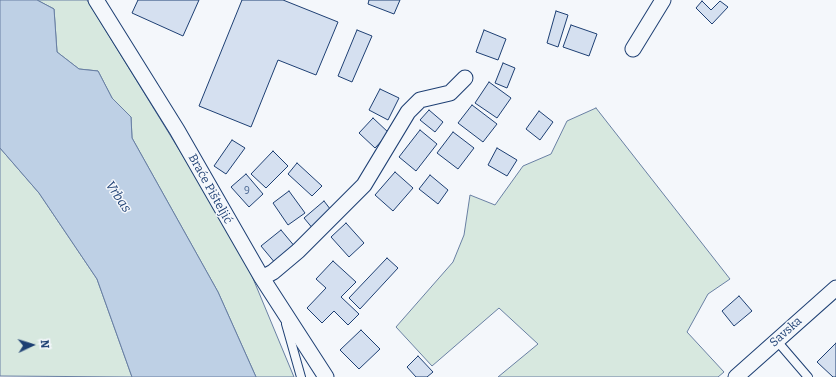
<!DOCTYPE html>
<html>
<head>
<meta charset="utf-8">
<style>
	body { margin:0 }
	#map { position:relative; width:836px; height:377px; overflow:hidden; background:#f4f7fb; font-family:Bitter,serif }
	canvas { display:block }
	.north { position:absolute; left:12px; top:325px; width:40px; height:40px; -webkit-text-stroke:3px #f4f7fb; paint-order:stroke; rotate:86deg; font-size:11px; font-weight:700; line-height:16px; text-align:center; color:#1d3f73 }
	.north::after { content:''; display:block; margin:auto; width:14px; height:18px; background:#1d3f73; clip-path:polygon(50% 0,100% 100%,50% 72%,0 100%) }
</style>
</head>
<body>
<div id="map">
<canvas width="836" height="377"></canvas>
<div class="north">N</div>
</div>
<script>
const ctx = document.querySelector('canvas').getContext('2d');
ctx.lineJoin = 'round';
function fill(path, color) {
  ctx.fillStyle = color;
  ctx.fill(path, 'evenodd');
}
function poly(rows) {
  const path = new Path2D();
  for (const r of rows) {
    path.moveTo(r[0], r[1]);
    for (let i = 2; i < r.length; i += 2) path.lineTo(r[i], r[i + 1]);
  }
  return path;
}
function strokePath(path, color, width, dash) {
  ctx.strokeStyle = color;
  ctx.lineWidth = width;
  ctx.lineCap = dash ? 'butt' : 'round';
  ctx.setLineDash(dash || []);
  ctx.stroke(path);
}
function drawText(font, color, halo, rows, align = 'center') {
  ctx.font = font + ' Bitter,serif';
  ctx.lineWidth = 3;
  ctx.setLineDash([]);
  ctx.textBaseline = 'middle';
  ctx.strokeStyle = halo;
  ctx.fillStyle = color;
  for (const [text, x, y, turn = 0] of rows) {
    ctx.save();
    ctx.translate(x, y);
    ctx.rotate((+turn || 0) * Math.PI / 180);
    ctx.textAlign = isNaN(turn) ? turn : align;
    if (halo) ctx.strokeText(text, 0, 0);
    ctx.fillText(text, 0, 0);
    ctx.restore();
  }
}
const green = poly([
	[37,0,87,0,242,252,294,377,256,377,218,292,132,138,131,117,112,98,98,71,79,69,57,52,54,9,37,0],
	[596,108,730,279,708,294,687,332,724,372,718,377,498,377,538,344,499,308,432,366,396,327,453,262,464,235,470,195,495,205,523,166,551,154,567,121,596,108],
	[0,148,39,193,97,279,132,377,0,376,0,148]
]);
const water = poly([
	[0,0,37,0,54,9,57,52,79,69,98,71,112,98,131,117,132,138,218,292,256,377,132,377,97,279,39,193,0,148,0,0]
]);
const building = poly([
	[138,0,199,0,183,36,132,13,138,0],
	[242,0,283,0,338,22,316,75,278,60,251,127,199,106,242,0],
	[369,0,400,0,394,14,368,4,369,0],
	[702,1,711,10,720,1,728,7,712,24,696,8,702,1],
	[556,11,568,15,558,47,547,43,556,11],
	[571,25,597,34,589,56,563,47,571,25],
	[357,30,372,36,352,82,338,76,357,30],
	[484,30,506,39,498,60,476,52,484,30],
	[503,63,515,68,507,88,495,83,503,63],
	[489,82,511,98,497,118,475,103,489,82],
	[380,89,399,98,388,120,369,110,380,89],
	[472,105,497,124,483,142,458,123,472,105],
	[429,110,443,122,435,132,420,120,429,110],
	[539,111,553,122,540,140,526,129,539,111],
	[373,118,389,133,375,148,359,133,373,118],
	[420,130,437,144,416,171,399,157,420,130],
	[453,132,474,148,458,169,437,153,453,132],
	[232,140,245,148,226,174,214,166,232,140],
	[497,148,517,160,507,176,488,165,497,148],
	[273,151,288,166,266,188,251,174,273,151],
	[297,163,322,186,312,196,288,174,297,163],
	[395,172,413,188,393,211,375,195,395,172],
	[246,174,263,194,249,207,231,187,246,174],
	[430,175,448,190,438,204,419,189,430,175],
	[289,191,305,213,288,225,273,203,289,191],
	[324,201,334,214,314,230,304,218,324,201],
	[346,223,364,243,349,257,331,237,346,223],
	[281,230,296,248,276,264,261,246,281,230],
	[387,258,398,268,360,309,349,298,387,258],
	[333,261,356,282,341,297,359,314,348,325,334,311,322,323,307,308,326,288,316,279,333,261],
	[739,296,752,311,734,326,722,311,739,296],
	[361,330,380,349,359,369,340,350,361,330],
	[836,343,836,377,833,377,817,362,836,343],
	[418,356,433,372,427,377,416,377,407,367,418,356]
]);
const service = poly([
	[286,324,301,377],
	[777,341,808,377]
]);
const minor = poly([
	[96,0,177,130,262,278,326,377],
	[633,49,663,0],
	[262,278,273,272,298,251,364,185,408,112,420,100,450,93,465,78],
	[736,377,836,288]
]);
const numberNames = [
	["9",247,191]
];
const streetNames = [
	["Braće Pišteljić",210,189,61],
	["Savska",786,332,-42]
];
const waterNames = [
	["Vrbas",118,197,56]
];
fill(green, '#d7e8df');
strokePath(green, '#687fa3', 1);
fill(water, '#bed0e5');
strokePath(water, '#687fa3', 1);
fill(building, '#d5e0f0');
strokePath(building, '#1d3f73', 1);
strokePath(service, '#1d3f73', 10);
strokePath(minor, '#1d3f73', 17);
strokePath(service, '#f4f7fb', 8);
strokePath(minor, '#f4f7fb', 15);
drawText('10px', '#4b6792', null, numberNames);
drawText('12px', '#1d3f73', '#f4f7fb', streetNames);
drawText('italic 13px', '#1d3f73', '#f4f7fb', waterNames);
</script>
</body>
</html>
